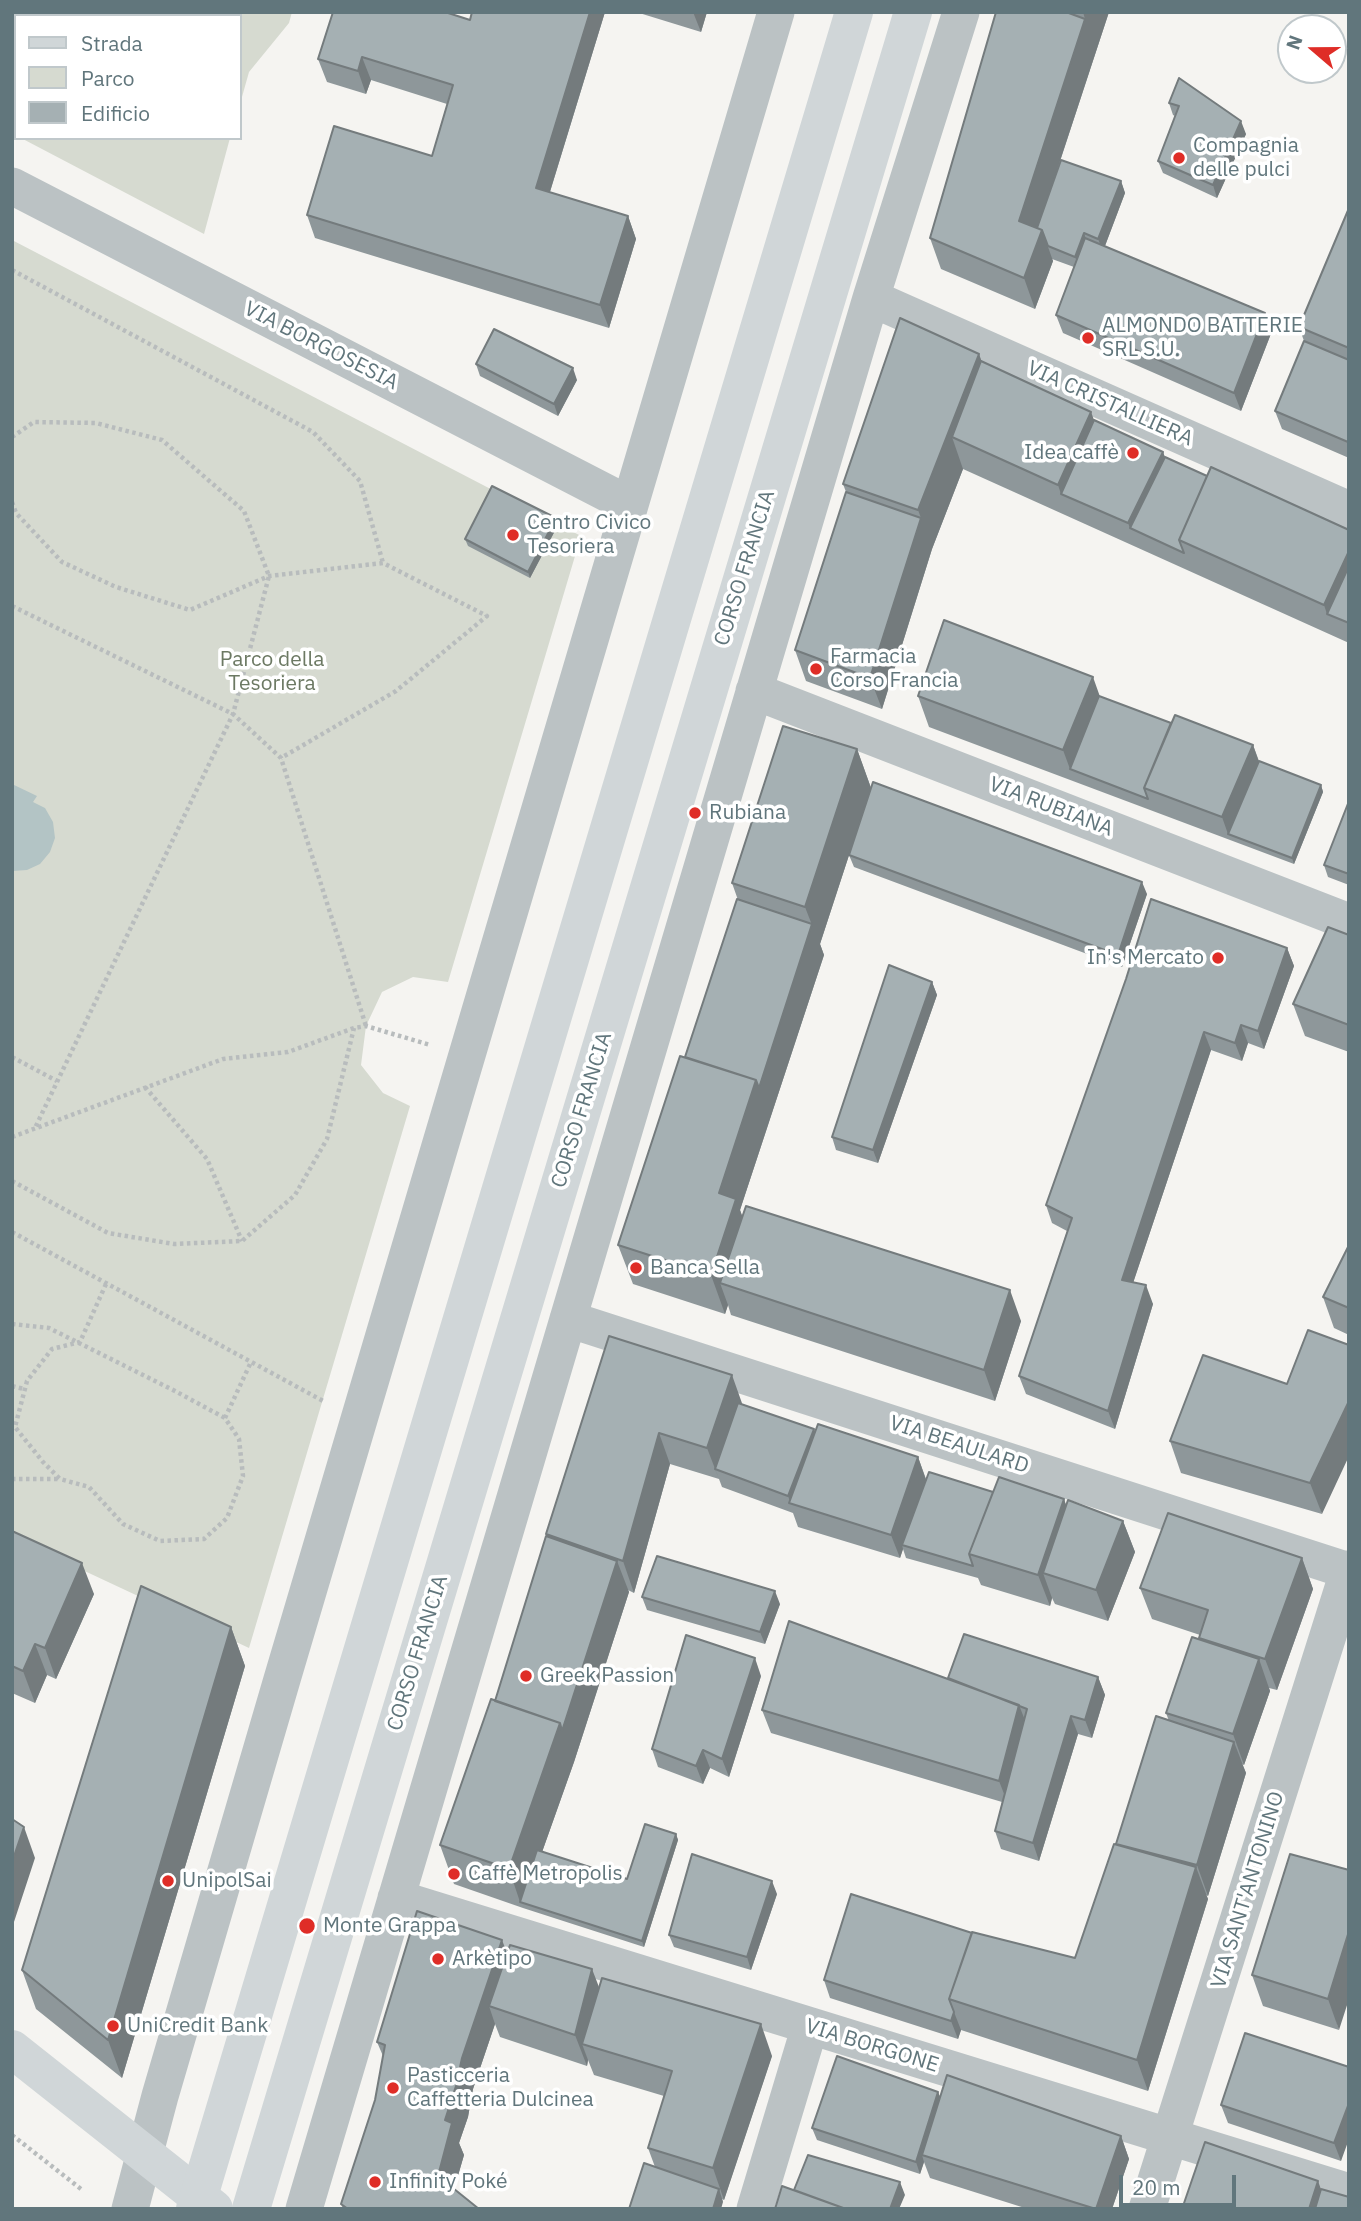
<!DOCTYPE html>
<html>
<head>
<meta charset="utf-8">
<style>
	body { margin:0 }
	#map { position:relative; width:1361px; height:2221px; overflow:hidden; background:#f5f4f1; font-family:"IBM Plex Sans",sans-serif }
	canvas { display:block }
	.frame { position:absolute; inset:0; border:14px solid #61767c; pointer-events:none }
	.legend { position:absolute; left:14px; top:14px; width:228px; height:126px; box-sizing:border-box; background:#fff; border:2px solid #c0c8cb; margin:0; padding:9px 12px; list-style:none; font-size:21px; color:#61767c }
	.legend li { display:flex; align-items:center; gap:14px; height:35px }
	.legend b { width:35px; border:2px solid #c0c8cb }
	.north { position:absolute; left:1277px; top:14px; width:70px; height:70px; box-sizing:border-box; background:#fff; border:2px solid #c0c8cb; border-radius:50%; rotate:290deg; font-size:19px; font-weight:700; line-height:28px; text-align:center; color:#61767c }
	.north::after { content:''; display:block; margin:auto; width:24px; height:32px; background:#df2d27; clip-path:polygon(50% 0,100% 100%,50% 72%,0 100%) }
	.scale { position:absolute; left:1119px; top:2175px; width:117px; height:32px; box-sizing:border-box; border:4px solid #61767c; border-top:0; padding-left:9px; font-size:21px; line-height:24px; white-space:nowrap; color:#61767c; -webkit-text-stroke:5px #fff; paint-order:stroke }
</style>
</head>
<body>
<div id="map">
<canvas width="1361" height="2221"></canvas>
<div class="frame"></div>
<ul class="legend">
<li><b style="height:9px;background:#d0d6d8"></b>Strada</li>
<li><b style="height:19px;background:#d6dad0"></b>Parco</li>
<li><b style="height:19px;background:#a5b0b3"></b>Edificio</li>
</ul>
<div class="north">N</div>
<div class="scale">20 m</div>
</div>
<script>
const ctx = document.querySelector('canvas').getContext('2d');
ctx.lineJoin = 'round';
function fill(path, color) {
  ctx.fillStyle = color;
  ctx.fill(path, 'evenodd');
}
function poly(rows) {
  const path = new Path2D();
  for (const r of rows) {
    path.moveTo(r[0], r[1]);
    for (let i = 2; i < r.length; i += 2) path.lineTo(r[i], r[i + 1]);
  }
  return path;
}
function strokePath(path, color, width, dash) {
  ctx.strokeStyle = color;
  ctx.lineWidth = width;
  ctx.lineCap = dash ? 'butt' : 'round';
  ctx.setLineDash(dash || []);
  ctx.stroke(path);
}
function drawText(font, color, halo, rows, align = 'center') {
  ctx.font = font + ' "IBM Plex Sans",sans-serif';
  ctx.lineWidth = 7;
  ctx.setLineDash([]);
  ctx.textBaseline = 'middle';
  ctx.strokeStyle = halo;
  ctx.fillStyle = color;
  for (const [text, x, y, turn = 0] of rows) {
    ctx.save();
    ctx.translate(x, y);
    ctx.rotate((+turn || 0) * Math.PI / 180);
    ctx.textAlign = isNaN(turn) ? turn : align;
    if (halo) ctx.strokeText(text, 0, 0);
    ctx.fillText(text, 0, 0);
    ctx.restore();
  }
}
const green = poly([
	[12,12,292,12,289,23,249,72,240,104,240,16,16,16,16,136,12,134],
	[21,138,230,138,204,234],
	[12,240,581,536,448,982,413,977,382,992,366,1026,361,1065,383,1093,410,1106,249,1648,12,1537]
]);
const water = poly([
	[12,784,37,796,33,802,45,808,53,822,55,838,50,852,40,864,27,870,12,871]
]);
const path = poly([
	[12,270,313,432,360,481,383,563],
	[12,437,34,422,96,423,162,440,244,511,269,576,233,714,35,1128],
	[12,502,16,513,62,562,116,587,190,610,269,576,383,563,487,616,396,691,281,758],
	[12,606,233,714,281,758,366,1026],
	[12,1057,57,1081],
	[145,1087,207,1159,242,1241],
	[12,1137,223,1059,288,1052,354,1028,366,1026,430,1045],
	[12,1181,108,1233,174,1244,242,1241,295,1195,327,1139,354,1028],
	[12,1232,325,1402],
	[106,1284,80,1342,52,1349,27,1381,15,1427,43,1462,60,1479,89,1487,123,1524,160,1541,204,1539,227,1518,243,1476,239,1439,225,1418,251,1362],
	[12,1324,49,1328,175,1391,225,1418],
	[12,1386,24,1389],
	[12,1479,60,1479],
	[12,2135,81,2189]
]);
const street = poly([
	[12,186,630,505],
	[871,298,1349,510],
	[754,691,1349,922],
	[568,1319,1349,1571],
	[396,1898,1349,2192],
	[130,2209,160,2096,283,1676,776,12],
	[304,2209,871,298,961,12],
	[755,2209,810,2026],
	[1147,2209,1349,1569]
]);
const secondary = poly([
	[12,2049,214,2209]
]);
const primary = poly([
	[195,2209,854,12],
	[251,2209,913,12]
]);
const wall = poly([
	[472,12,605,12,550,192,628,216,636,239,609,328,315,238,307,215,432,156,447,104,371,80,366,94,327,82,318,59,470,20],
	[636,12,707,12,701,32],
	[996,12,1109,12,1046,204,1121,181,1125,193,1105,246,1265,313,1272,331,1241,411,1063,333,1056,315,1074,267,1052,259,1053,261,1035,309,941,269,930,238],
	[1179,78,1246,134,1217,198,1163,173,1158,161,1175,116,1173,115,1169,103],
	[1349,208,1349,458,1282,429,1275,411,1304,341,1299,327],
	[979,354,981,361,1094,420,1163,452,1165,457,1207,476,1349,530,1349,643,963,469,932,549,882,709,806,681,795,650,846,492,843,484],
	[476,364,577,380,558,416,480,376],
	[558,525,530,578,468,546,465,539],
	[918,696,1099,696,1171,723,1253,745,1259,761,1321,785,1323,792,1294,864,929,727],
	[857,749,871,788,1147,894,1122,967,854,867,849,855,820,944,824,955,740,1210,742,1216,1021,1321,995,1401,731,1315,728,1305,725,1314,633,1284,618,1245,685,1057,738,900,732,883],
	[1349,801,1349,885,1328,877,1324,865],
	[1349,935,1349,1052,1305,1036,1293,1004],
	[1287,948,1294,966,1264,1049,1248,1043,1242,1061,1211,1050,1133,1283,1153,1304,1115,1429,1026,1394,1019,1376,1067,1231,1052,1223,1046,1205,1126,979],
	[932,982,937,995,878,1163,836,1150,832,1137],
	[1349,1245,1349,1335,1334,1328,1323,1297],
	[609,1336,742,1404,815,1432,918,1457,926,1479,993,1492,1064,1499,1066,1506,1123,1521,1135,1552,1108,1621,1055,1604,1052,1598,1050,1606,981,1585,978,1578,906,1558,903,1549,900,1558,798,1527,793,1513,722,1487,719,1479,670,1464,634,1593,628,1590,629,1592,574,1762,542,1852,627,1879,676,1834,678,1840,644,1947,523,1908,454,1884,440,1845,495,1701,547,1536,546,1534],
	[1287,1384,1322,1514,1181,1473,1170,1441],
	[12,1531,94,1594,56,1679,47,1675,35,1703,12,1693],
	[1302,1558,1313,1589,1277,1690,1269,1688,1270,1691,1244,1765,1242,1764,1246,1773,1208,1896,1206,1895,1208,1899,1148,2091,961,2030,958,2039,830,1998,824,1980,972,1933,1075,1958,1116,1845,1116,1844,1169,1721,1166,1713,1200,1640,1200,1635,1152,1619,1140,1588],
	[642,1597,780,1604,765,1644,647,1610],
	[231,1627,245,1666,122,2078,36,2009,22,1970],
	[761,1676,729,1777,710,1768,703,1784,658,1767,652,1749],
	[1098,1677,1105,1695,1092,1738,1078,1734,1039,1861,1001,1849,995,1831,1002,1802,771,1733,762,1710,948,1679],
	[1290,1854,1339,2030,1263,2006,1252,1975],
	[777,1894,751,1970,674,1947,669,1935],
	[507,1953,772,2056,724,2200,722,2199,723,2202,655,2167,648,2148,664,2096,594,2075,588,2060,587,2066,500,2037,495,2024,473,2089,468,2117,459,2143,464,2155,454,2189,479,2209,343,2209,341,2204,375,2100,383,2056,377,2042],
	[1349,2067,1341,2161,1228,2123,1221,2105],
	[938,2092,940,2097,1121,2136,1129,2159,1112,2209,1028,2209,930,2178,924,2162,920,2174,817,2140,812,2128]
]);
const shadedWall = poly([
	[590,12,605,12,544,211,536,188],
	[693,12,707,12,701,32],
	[1083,12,1109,12,1030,252,1019,221,1085,19],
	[362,57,371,80,366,94,358,71],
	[1241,121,1246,134,1217,198,1213,185],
	[1121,181,1125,193,1103,251,1098,239],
	[628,216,636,239,609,328,600,305],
	[1042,230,1053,261,1035,309,1024,278],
	[1084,233,1088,245,1080,270,1075,257],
	[1265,313,1272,331,1241,411,1234,393],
	[979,354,993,393,952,437,963,469,932,549,882,709,870,678,921,518,918,510],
	[573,368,577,380,558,416,554,404],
	[1091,412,1103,443,1061,494,1058,485],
	[1163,452,1171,475,1130,528,1128,523],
	[556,518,558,525,530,578,528,572],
	[1349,551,1349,607,1327,614,1324,605],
	[1093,677,1104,708,1070,769,1063,750],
	[1253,745,1261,768,1228,834,1222,817],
	[857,749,871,788,820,944,824,955,740,1210,750,1237,720,1283,728,1305,725,1314,711,1275,719,1193,756,1080,812,925,805,907],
	[1321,785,1323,792,1294,864,1292,858],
	[1142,882,1147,894,1122,967,1118,955],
	[1287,948,1294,966,1264,1049,1258,1031],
	[932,982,937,995,878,1163,873,1150],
	[1241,1025,1248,1043,1242,1061,1235,1043],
	[1204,1032,1211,1050,1128,1298,1122,1280],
	[1146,1285,1153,1304,1115,1429,1108,1411],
	[1010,1290,1021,1321,995,1401,984,1370],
	[732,1375,743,1406,715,1469,719,1479,707,1448],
	[1349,1401,1349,1456,1322,1514,1310,1483],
	[814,1429,821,1448,791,1504,788,1496],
	[659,1433,670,1464,634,1593,623,1561],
	[918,1457,926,1480,902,1545,903,1549,900,1558,891,1535],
	[1064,1499,1075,1531,1043,1573,1052,1598,1050,1606,1038,1575],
	[1123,1521,1135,1552,1108,1621,1096,1590],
	[1302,1558,1313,1589,1277,1690,1265,1659],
	[617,1561,629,1592,574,1762,524,1903,520,1902,509,1869],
	[82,1563,94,1594,56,1679,45,1648],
	[775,1591,780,1604,765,1644,760,1632],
	[231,1627,245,1666,122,2078,108,2040],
	[35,1644,47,1675,35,1703,23,1671],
	[755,1658,761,1676,729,1777,722,1759],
	[1259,1659,1270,1691,1244,1765,1233,1734],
	[1098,1677,1105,1695,1092,1738,1085,1720],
	[1019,1705,1028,1728,1008,1804,999,1781],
	[1071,1716,1078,1734,1039,1861,1033,1843],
	[1234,1742,1246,1773,1208,1896,1197,1865],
	[703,1750,710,1768,703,1784,696,1766],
	[24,1827,35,1858,12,1928,12,1862],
	[676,1834,678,1840,644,1947,642,1941],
	[1196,1867,1208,1899,1148,2091,1137,2060],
	[772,1881,777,1894,751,1970,747,1957],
	[1349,1931,1349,1999,1339,2030,1328,1999],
	[502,1940,514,1971,489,2006,495,2024,473,2089,468,2117,459,2143,464,2155,449,2207,438,2176,445,2120,462,2058],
	[592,1969,604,2000,582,2044,588,2060,587,2066,575,2035],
	[954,2012,961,2030,958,2039,951,2021],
	[761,2024,772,2056,724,2200,713,2168],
	[938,2092,943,2104,922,2155,924,2162,920,2174,916,2162],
	[1349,2103,1349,2139,1341,2161,1334,2143],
	[1121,2136,1129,2159,1112,2209,1096,2209],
	[1318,2181,1328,2209,1309,2209],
	[900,2182,905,2195,899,2209,890,2209],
	[719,2189,723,2202,721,2209,713,2209]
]);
const building = poly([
	[333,12,445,12,470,20,472,12,590,12,536,188,628,216,600,305,307,215,334,126,432,156,453,85,362,57,358,71,318,59,333,12],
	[996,12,1066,12,1085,19,1019,221,1042,230,1024,278,930,238,996,12],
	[1179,78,1241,121,1213,185,1158,161,1179,106,1169,103,1179,78],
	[1061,160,1121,181,1098,239,1084,233,1075,257,1048,246,1042,230,1037,228,1061,160],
	[1349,208,1349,348,1299,327,1349,208],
	[1085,238,1265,313,1234,393,1056,315,1085,238],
	[900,318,979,354,918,510,843,484,900,318],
	[494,329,573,368,554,404,476,364,494,329],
	[1304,341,1349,360,1348,442,1275,411,1304,341],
	[981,361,1091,412,1058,485,952,437,981,361],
	[1094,420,1163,452,1128,523,1061,494,1094,420],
	[1165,457,1207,476,1179,540,1184,553,1130,528,1165,457],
	[1211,467,1349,530,1349,551,1324,605,1179,540,1211,467],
	[492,486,556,518,528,572,465,539,492,486],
	[846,492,921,518,870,678,795,650,846,492],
	[1349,566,1349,623,1327,614,1349,566],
	[944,620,1093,677,1063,750,918,696,944,620],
	[1099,696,1171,723,1144,788,1148,799,1070,769,1099,696],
	[1175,715,1253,745,1222,817,1144,788,1175,715],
	[783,726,857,749,805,907,732,883,783,726],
	[1259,761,1321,785,1292,858,1228,834,1259,761],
	[873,782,1142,882,1118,955,849,855,873,782],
	[1349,801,1349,874,1324,865,1349,801],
	[737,899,812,924,759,1088,756,1080,685,1057,737,899],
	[1151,899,1287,948,1258,1031,1241,1025,1235,1043,1204,1032,1122,1280,1146,1285,1108,1411,1019,1376,1072,1218,1046,1205,1126,979,1151,899],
	[1328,927,1349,935,1349,1025,1293,1004,1328,927],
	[889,965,932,982,873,1150,832,1137,889,965],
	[680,1056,756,1080,719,1193,736,1199,711,1275,618,1245,680,1056],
	[746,1206,1010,1290,984,1370,720,1283,746,1206],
	[1349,1245,1349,1308,1323,1297,1349,1245],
	[1308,1330,1349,1345,1349,1401,1310,1483,1170,1441,1203,1355,1287,1384,1308,1330],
	[609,1336,732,1375,707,1448,659,1433,623,1561,546,1534,609,1336],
	[738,1403,814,1429,788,1496,715,1469,738,1403],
	[818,1424,918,1457,891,1535,789,1503,818,1424],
	[929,1472,993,1492,969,1554,973,1566,902,1545,929,1472],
	[999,1477,1064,1499,1038,1575,969,1554,999,1477],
	[1068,1500,1123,1521,1096,1590,1043,1573,1068,1500],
	[1168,1513,1302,1558,1265,1659,1199,1638,1208,1610,1140,1588,1168,1513],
	[12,1531,82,1563,45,1648,35,1644,23,1671,12,1666,12,1531],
	[546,1536,617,1561,562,1731,560,1723,495,1701,546,1536],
	[657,1556,775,1591,760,1632,642,1597,657,1556],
	[141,1586,231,1627,108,2040,22,1970,141,1586],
	[789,1621,1019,1705,999,1781,762,1710,789,1621],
	[964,1634,1098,1677,1085,1720,1071,1716,1033,1843,995,1831,1027,1709,948,1678,964,1634],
	[686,1635,755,1658,722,1759,703,1750,696,1766,652,1749,686,1635],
	[1192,1637,1259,1659,1233,1734,1166,1713,1192,1637],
	[491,1699,560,1723,509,1869,440,1845,491,1699],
	[1156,1716,1234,1742,1197,1865,1116,1844,1156,1716],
	[12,1819,24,1827,12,1862,12,1819],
	[645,1824,676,1834,642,1941,520,1902,537,1850,627,1879,645,1824],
	[1114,1844,1196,1867,1137,2060,949,1999,972,1932,1075,1958,1114,1844],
	[692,1854,772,1881,747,1957,669,1935,692,1854],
	[1290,1854,1349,1870,1349,1931,1328,1999,1252,1975,1290,1854],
	[851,1894,972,1933,949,1999,954,2012,951,2021,824,1980,851,1894],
	[417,1911,502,1940,462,2058,456,2086,445,2120,452,2123,438,2176,479,2209,348,2209,341,2204,375,2100,385,2045,377,2042,417,1911],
	[510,1945,592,1969,575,2035,489,2006,510,1945],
	[602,1978,761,2024,713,2168,648,2148,672,2071,582,2044,602,1978],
	[1245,2033,1349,2067,1349,2103,1334,2143,1221,2105,1245,2033],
	[837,2056,938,2092,916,2162,812,2128,837,2056],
	[947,2075,1121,2136,1096,2209,922,2155,947,2075],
	[1205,2142,1318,2181,1309,2209,1182,2209,1205,2142],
	[808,2155,900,2182,890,2209,846,2209,794,2190,808,2155],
	[644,2163,719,2189,713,2209,629,2209,644,2163],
	[782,2186,846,2209,775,2209,782,2186],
	[1321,2189,1349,2197,1349,2209,1315,2209,1321,2189]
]);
const markers = [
	[1179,158,7,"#df2d27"],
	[1088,338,7,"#df2d27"],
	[1133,453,7,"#df2d27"],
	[513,535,7,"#df2d27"],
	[816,669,7,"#df2d27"],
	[695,813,7,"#df2d27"],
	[1218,958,7,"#df2d27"],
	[636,1268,7,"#df2d27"],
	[526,1676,7,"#df2d27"],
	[454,1874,7,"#df2d27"],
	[168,1881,7,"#df2d27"],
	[307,1926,9,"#df2d27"],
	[438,1959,7,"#df2d27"],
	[113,2026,7,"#df2d27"],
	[393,2088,7,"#df2d27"],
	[375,2182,7,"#df2d27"]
];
const poiNames = [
	["Compagnia",1193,146],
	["delle pulci",1193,170],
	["ALMONDO BATTERIE",1102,326],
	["SRL S.U.",1102,350],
	["Idea caffè",1119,453,"right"],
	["Centro Civico",527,523],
	["Tesoriera",527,547],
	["Farmacia",830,657],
	["Corso Francia",830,681],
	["Rubiana",709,813],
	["In's Mercato",1204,958,"right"],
	["Banca Sella",650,1268],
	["Greek Passion",540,1676],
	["Caffè Metropolis",468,1874],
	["UnipolSai",182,1881],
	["Monte Grappa",323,1926],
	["Arkètipo",452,1959],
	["UniCredit Bank",127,2026],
	["Pasticceria",407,2076],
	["Caffetteria Dulcinea",407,2100],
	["Infinity Poké",389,2182]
];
const streetNames = [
	["VIA BORGOSESIA",321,346,27],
	["VIA CRISTALLIERA",1110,404,24],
	["CORSO FRANCIA",745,568,-73],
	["VIA RUBIANA",1051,807,21],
	["CORSO FRANCIA",582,1110,-73],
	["VIA BEAULARD",959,1445,18],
	["CORSO FRANCIA",418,1653,-73],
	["VIA SANT'ANTONINO",1248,1890,-73],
	["VIA BORGONE",872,2046,17]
];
const parkNames = [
	["Parco della",272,660],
	["Tesoriera",272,684]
];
fill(green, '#d6dad0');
fill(water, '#b3c4c5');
strokePath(path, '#b8bcbd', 4.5, [3.5, 3.5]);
strokePath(street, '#bbc2c4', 37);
strokePath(secondary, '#d0d6d8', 38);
strokePath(primary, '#d0d6d8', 38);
fill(wall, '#8e979a');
fill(shadedWall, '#747b7d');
fill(building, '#a5b0b3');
strokePath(building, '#747b7d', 2);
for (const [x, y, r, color] of markers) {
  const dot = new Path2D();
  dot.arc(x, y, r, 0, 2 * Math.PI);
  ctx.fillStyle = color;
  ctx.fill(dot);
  strokePath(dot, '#fff', 2.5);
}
drawText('21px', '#61767c', '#fff', poiNames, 'left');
drawText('21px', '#61767c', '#fff', streetNames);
drawText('21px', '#6c7963', '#fff', parkNames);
</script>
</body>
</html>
